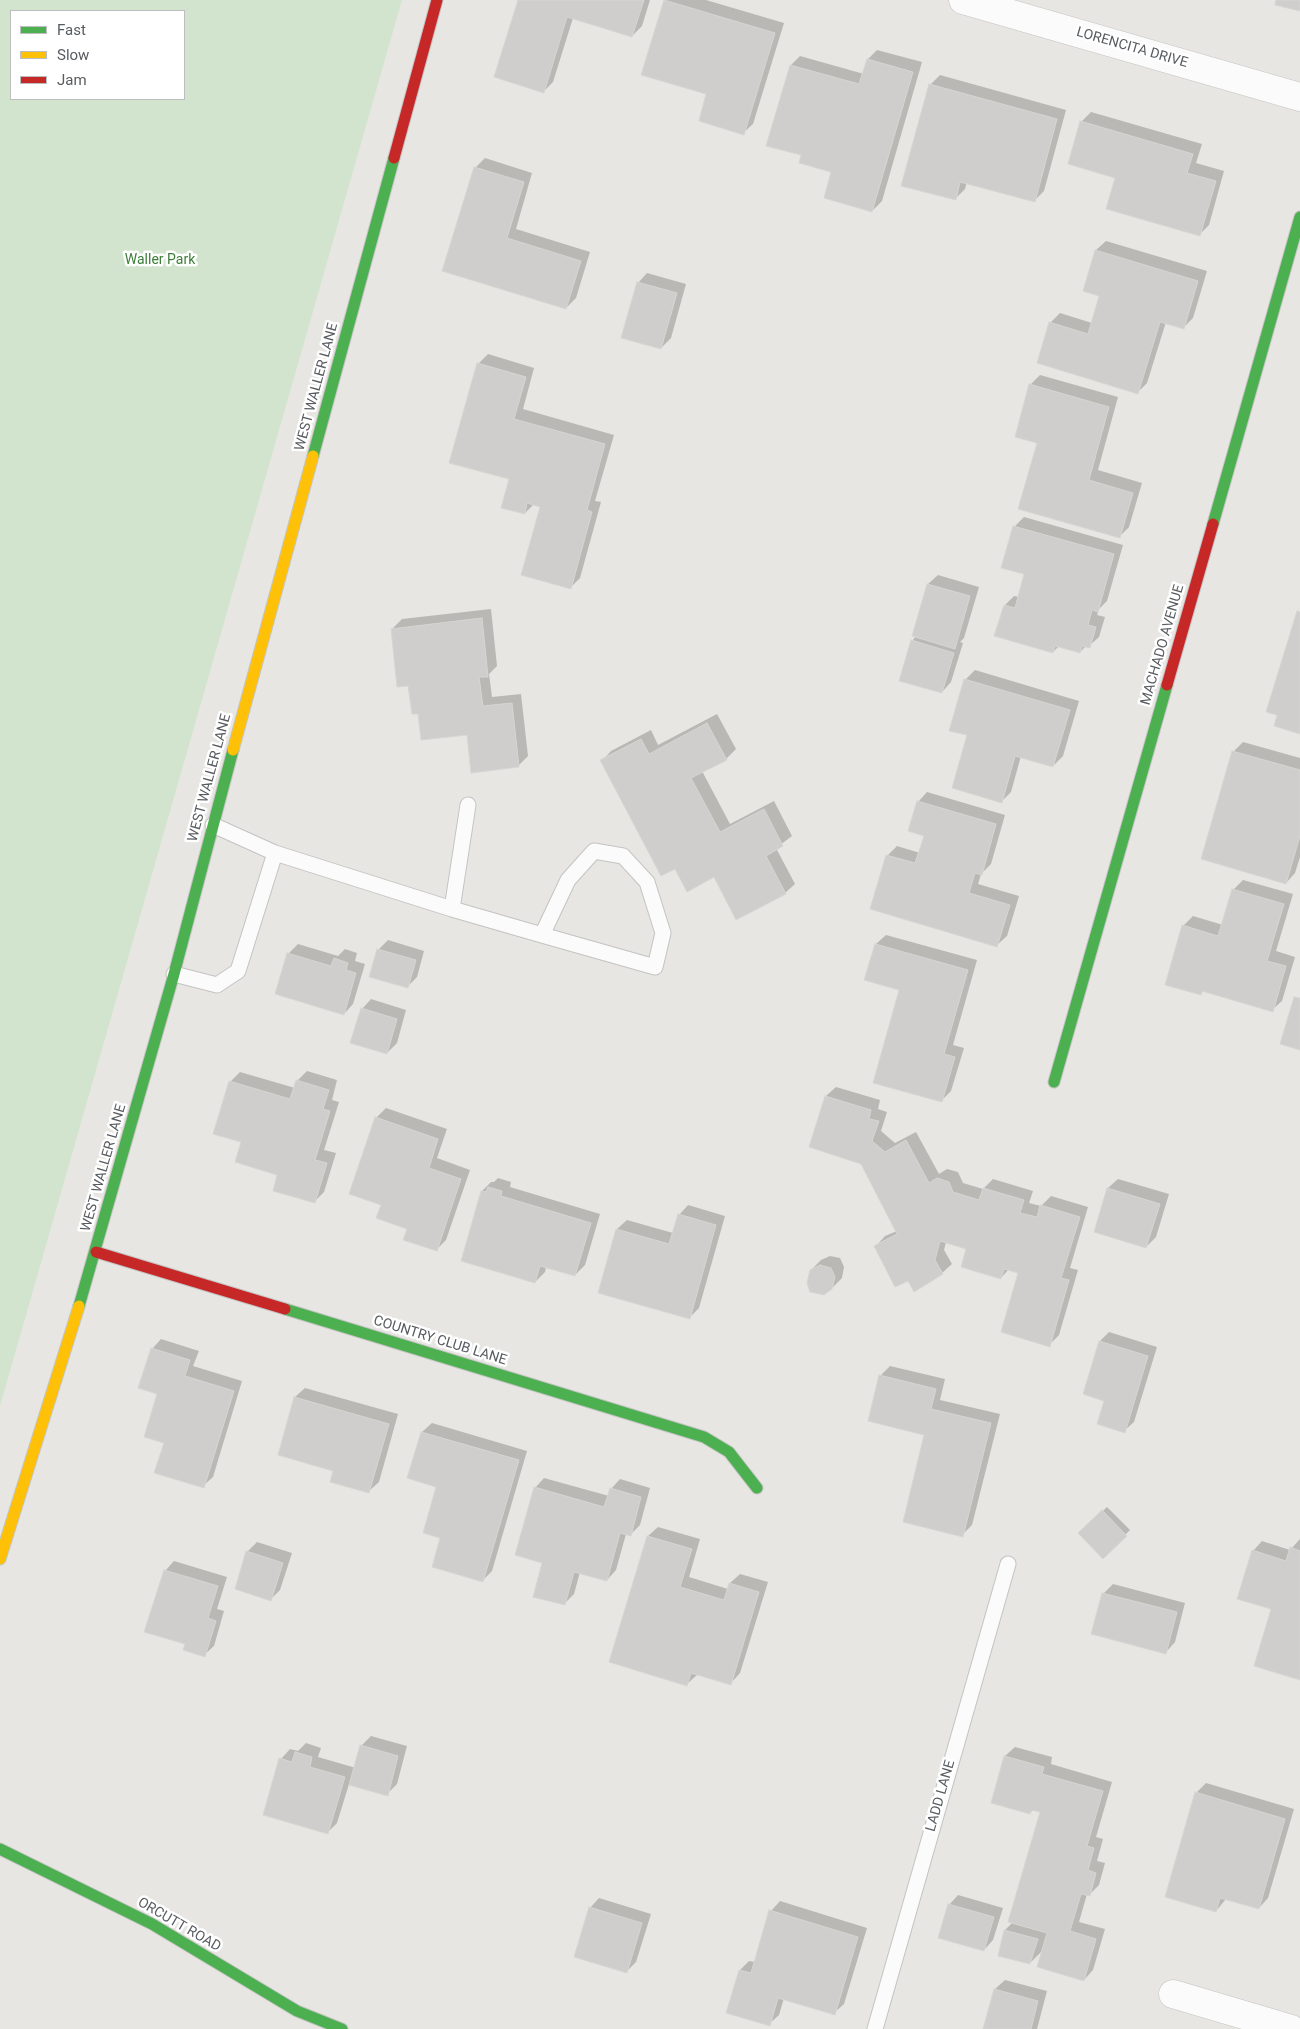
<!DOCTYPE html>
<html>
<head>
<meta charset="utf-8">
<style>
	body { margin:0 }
	#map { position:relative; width:1300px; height:2029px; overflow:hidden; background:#e8e6e2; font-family:Roboto,sans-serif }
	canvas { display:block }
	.legend { position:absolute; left:10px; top:10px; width:175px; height:90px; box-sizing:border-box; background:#fff; border:1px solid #bcbebf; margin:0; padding:6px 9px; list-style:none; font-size:15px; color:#585c60 }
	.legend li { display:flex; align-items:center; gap:10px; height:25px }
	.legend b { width:25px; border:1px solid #bcbebf }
</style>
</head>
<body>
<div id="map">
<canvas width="1300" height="2029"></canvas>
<ul class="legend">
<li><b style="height:6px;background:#4caf50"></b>Fast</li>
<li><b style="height:6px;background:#ffc107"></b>Slow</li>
<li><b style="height:6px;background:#c62828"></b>Jam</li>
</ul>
</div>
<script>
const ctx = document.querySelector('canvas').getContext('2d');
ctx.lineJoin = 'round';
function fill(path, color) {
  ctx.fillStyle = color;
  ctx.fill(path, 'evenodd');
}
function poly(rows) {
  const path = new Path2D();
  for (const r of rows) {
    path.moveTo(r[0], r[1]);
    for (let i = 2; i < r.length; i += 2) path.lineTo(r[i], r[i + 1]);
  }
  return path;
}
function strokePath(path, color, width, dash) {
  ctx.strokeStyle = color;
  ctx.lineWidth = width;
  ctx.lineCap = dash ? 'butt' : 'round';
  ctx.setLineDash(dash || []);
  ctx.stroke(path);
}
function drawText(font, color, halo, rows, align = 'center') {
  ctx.font = font + ' Roboto,sans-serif';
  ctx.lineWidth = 5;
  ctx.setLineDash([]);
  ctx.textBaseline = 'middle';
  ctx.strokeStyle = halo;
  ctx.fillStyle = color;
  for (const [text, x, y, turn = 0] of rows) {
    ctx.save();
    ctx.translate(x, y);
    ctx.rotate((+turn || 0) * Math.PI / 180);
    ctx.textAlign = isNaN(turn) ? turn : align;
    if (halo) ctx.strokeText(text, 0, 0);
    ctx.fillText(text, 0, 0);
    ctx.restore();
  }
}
const green = poly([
	[0,0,402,0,0,1406],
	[11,11,184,11,184,99,11,99]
]);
const shadow = poly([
	[519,0,650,0,642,26,632,36,573,18,553,82,544,91],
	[665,0,706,0,784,23,753,124,743,133,708,94,643,74],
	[877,50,922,62,882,201,872,211,833,171,802,155,768,145,791,65,800,56,864,74,868,59],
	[940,75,1066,110,1044,191,1035,200,967,182,965,189,955,199,930,85],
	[1091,112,1202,144,1196,163,1224,171,1209,225,1199,235,1081,122],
	[485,158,532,173,516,229,590,252,576,298,566,308,444,270,475,168],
	[1106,241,1207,271,1193,318,1183,328,1166,322,1147,383,1138,392,1050,323,1060,313,1092,323,1101,295,1096,250],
	[647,273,686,284,671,338,661,348,638,283],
	[488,354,534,368,523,409,614,435,595,501,601,502,580,578,570,588,541,506,534,504,525,513,478,364],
	[1040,375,1118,397,1098,470,1142,483,1129,527,1119,537,1038,442,1030,385],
	[1024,517,1123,545,1107,601,1099,609,1097,615,1105,617,1099,637,1089,646,1086,646,1080,652,1059,646,1053,652,1005,605,1014,596,1019,597,1026,573,1014,527],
	[938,575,979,587,964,638,960,642,963,643,951,682,942,692,912,641,916,636,928,584],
	[491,609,497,666,489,674,492,697,521,694,528,756,518,766,468,733,420,712,409,685,392,629,402,619],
	[975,670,1079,701,1063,756,1053,766,1021,756,1011,792,1001,802,968,735,965,680],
	[717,714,736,749,726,759,702,771,730,824,774,801,792,836,776,848,795,884,785,893,675,867,602,761,611,751,651,730,658,745],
	[1243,742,1300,758,1300,857,1295,873,1286,883,1234,751],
	[927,792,1005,815,991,864,981,874,978,884,1019,896,1007,936,997,945,887,856,897,846,920,853,926,835,918,802],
	[1243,880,1293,894,1276,951,1295,957,1282,1001,1272,1010,1204,990,1201,994,1183,926,1193,916,1223,925,1233,890],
	[886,935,977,960,953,1045,964,1048,951,1091,942,1100,900,989,876,944],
	[388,940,424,951,417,977,407,987,378,950],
	[298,944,338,956,345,949,357,953,355,961,365,964,353,1004,344,1014,288,954],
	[371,999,406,1010,397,1043,387,1053,362,1009],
	[307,1071,337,1080,332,1100,339,1102,324,1150,336,1153,324,1192,314,1202,279,1174,243,1141,230,1082,240,1072,295,1088,297,1081],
	[836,1087,880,1100,878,1109,887,1112,881,1131,895,1143,916,1132,939,1174,947,1169,958,1172,963,1183,983,1189,993,1179,1033,1191,1029,1203,1041,1206,1051,1196,1088,1207,1070,1268,1078,1270,1059,1335,1049,1345,1020,1272,1009,1269,1001,1278,967,1248,946,1242,944,1250,952,1264,942,1273,908,1279,876,1246,885,1236,897,1231,826,1096],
	[386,1108,447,1129,437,1158,470,1170,446,1240,436,1250,382,1204,376,1118],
	[498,1178,511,1182,510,1187,600,1214,585,1265,575,1275,546,1267,545,1272,535,1282,462,1260,482,1191,491,1182,494,1182],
	[1118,1179,1169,1194,1156,1237,1146,1247,1095,1231,1108,1188],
	[688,1205,725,1216,699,1308,689,1318,617,1229,627,1220,673,1233,679,1215],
	[830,1256,840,1258,844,1267,842,1278,832,1288,811,1270,821,1260],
	[1109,1332,1157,1347,1134,1422,1124,1431,1100,1341],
	[161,1339,199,1351,193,1366,242,1381,213,1477,203,1486,166,1442,152,1349],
	[890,1366,945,1379,940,1400,1000,1414,972,1525,962,1535,926,1434,880,1376],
	[305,1388,398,1414,379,1482,369,1491,335,1470,295,1397],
	[432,1423,527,1451,492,1571,483,1580,442,1537,438,1486,408,1477,422,1432],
	[544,1478,609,1496,611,1489,620,1479,650,1488,640,1525,630,1535,626,1534,616,1570,607,1580,580,1572,574,1594,564,1604,544,1562,535,1488],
	[1107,1507,1130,1530,1103,1557,1080,1533],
	[658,1527,700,1539,689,1577,728,1589,730,1583,740,1574,768,1582,740,1673,731,1683,697,1675,687,1684,611,1661,648,1536],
	[1300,1539,1300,1678,1253,1551,1262,1541,1290,1550],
	[257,1542,292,1553,280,1590,271,1599,247,1552],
	[174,1561,227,1577,217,1609,224,1611,214,1646,204,1655,186,1643,165,1571],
	[1113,1584,1185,1603,1175,1642,1166,1652,1103,1594],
	[371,1736,407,1746,397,1784,387,1794,349,1784,337,1823,328,1832,281,1759,290,1749,298,1751,306,1743,321,1748,318,1757,356,1768,361,1746],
	[1015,1747,1052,1757,1051,1764,1112,1782,1096,1837,1103,1839,1097,1861,1105,1863,1099,1885,1089,1895,1087,1894,1079,1922,1105,1929,1093,1970,1084,1980,1043,1950,1030,1963,999,1955,1005,1930,1013,1922,1042,1811,1034,1809,1030,1813,992,1802,1005,1756],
	[1206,1783,1294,1809,1268,1898,1259,1908,1226,1899,1216,1911,1196,1793],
	[958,1895,1003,1908,993,1940,984,1950,949,1905],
	[599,1898,651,1914,636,1962,627,1971,590,1908],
	[780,1901,867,1928,844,2004,834,2013,784,1998,779,2015,769,2024,740,1970,749,1961,755,1962,771,1911],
	[1005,1980,1047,1991,1037,2029,984,2029,995,1989]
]);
const building = poly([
	[518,0,644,0,632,37,567,17,544,93,494,77,518,0],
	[664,0,775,33,744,135,699,121,706,94,641,75,664,0],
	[1276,0,1300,0,1300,11,1275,5,1276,0],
	[867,59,913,72,872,212,824,198,831,172,799,163,801,155,766,146,790,65,859,84,867,59],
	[929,84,1057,119,1035,202,960,182,956,200,901,186,929,84],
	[1080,121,1193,154,1187,173,1216,181,1200,236,1106,209,1115,178,1068,164,1080,121],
	[474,167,524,182,507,238,581,261,566,309,442,271,474,167],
	[1095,250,1198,281,1184,329,1160,322,1138,394,1037,363,1049,322,1088,334,1099,296,1083,291,1095,250],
	[637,282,677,293,661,349,621,338,637,282],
	[477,363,526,377,514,419,605,444,587,510,592,512,571,589,521,575,540,507,527,503,525,514,501,508,509,479,449,463,477,363],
	[1029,384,1109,407,1089,480,1133,493,1120,538,1018,509,1037,443,1015,437,1029,384],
	[1013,526,1114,554,1098,612,1092,610,1088,625,1096,627,1090,648,1082,646,1080,653,1055,646,1053,653,994,636,1004,605,1015,608,1024,574,1001,568,1013,526],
	[927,584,970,596,955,649,912,636,927,584],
	[1297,611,1300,612,1300,734,1274,726,1277,715,1266,712,1297,611],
	[482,618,488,677,479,677,483,706,512,703,519,767,471,773,467,735,421,740,418,714,412,714,408,686,397,687,391,629,482,618],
	[911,640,954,653,942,693,899,681,911,640],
	[964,679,1070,710,1053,767,1015,756,1002,803,952,788,967,735,949,731,964,679],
	[707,723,727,760,691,778,720,832,764,809,783,846,766,856,786,894,736,920,714,877,687,892,675,869,661,876,600,760,641,739,649,754,707,723],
	[1232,751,1300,770,1300,836,1286,884,1201,859,1232,751],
	[917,801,996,824,982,875,975,873,969,893,1010,905,997,947,870,909,886,855,915,863,924,836,908,831,917,801],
	[1232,889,1284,904,1267,961,1286,966,1273,1012,1202,991,1201,995,1165,985,1182,925,1218,936,1232,889],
	[875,944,968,970,944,1054,955,1057,942,1102,873,1083,899,990,864,980,875,944],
	[377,949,416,960,408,988,369,977,377,949],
	[287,953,331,966,334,958,348,963,346,970,356,973,344,1015,275,994,287,953],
	[1294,997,1300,998,1300,1050,1280,1044,1294,997],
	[361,1008,397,1019,387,1054,350,1043,361,1008],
	[296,1080,329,1090,323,1109,330,1111,315,1160,327,1163,315,1203,273,1191,277,1175,235,1162,241,1142,213,1134,229,1081,290,1099,296,1080],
	[825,1096,871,1110,869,1119,879,1121,872,1141,885,1152,906,1140,929,1183,937,1178,949,1182,953,1192,979,1200,983,1188,1024,1200,1020,1213,1037,1217,1040,1205,1080,1217,1061,1278,1069,1280,1050,1347,1001,1332,1018,1273,1004,1269,1001,1279,961,1267,966,1249,940,1241,935,1260,943,1274,914,1292,908,1281,895,1287,874,1246,897,1234,861,1164,809,1147,825,1096],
	[375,1117,438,1139,429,1168,461,1179,437,1251,403,1240,407,1229,376,1218,381,1205,349,1194,375,1117],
	[488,1187,502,1191,501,1196,591,1223,575,1276,540,1266,535,1283,461,1261,481,1191,486,1192,488,1187],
	[1107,1188,1160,1204,1146,1248,1094,1232,1107,1188],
	[678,1214,716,1225,690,1319,598,1293,616,1229,669,1244,678,1214],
	[820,1265,831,1268,835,1277,832,1289,824,1295,810,1292,807,1283,810,1270,820,1265],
	[1099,1341,1148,1356,1125,1433,1097,1424,1104,1401,1083,1394,1099,1341],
	[151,1348,190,1360,185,1376,234,1391,204,1488,154,1473,164,1443,144,1437,157,1394,138,1388,151,1348],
	[879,1375,936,1389,931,1409,991,1423,963,1537,903,1522,924,1435,868,1421,879,1375],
	[294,1397,389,1424,369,1493,330,1482,333,1471,278,1455,294,1397],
	[421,1432,519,1460,483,1582,432,1567,440,1538,423,1533,436,1487,407,1478,421,1432],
	[534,1487,604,1507,610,1488,641,1497,631,1536,620,1533,607,1581,574,1572,565,1605,533,1597,542,1563,515,1555,534,1487],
	[1102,1510,1127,1536,1103,1559,1078,1533,1102,1510],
	[647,1536,692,1549,680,1587,724,1600,729,1583,759,1592,731,1685,691,1673,687,1686,609,1662,647,1536],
	[1290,1547,1300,1551,1300,1680,1254,1666,1271,1609,1237,1599,1252,1550,1286,1561,1290,1547],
	[246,1551,283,1563,271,1601,235,1589,246,1551],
	[164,1570,218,1586,208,1618,216,1621,205,1657,183,1650,185,1644,144,1632,164,1570],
	[1102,1593,1177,1612,1166,1654,1091,1634,1102,1593],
	[360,1745,398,1756,388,1796,349,1785,360,1745],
	[295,1752,312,1757,310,1767,345,1777,328,1834,263,1815,279,1758,292,1762,295,1752],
	[1004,1756,1044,1767,1042,1774,1103,1791,1087,1846,1094,1848,1088,1870,1096,1873,1090,1896,1081,1894,1070,1931,1096,1939,1084,1981,1037,1967,1047,1933,1008,1922,1040,1812,1031,1810,1030,1814,991,1803,1004,1756],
	[1195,1792,1285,1819,1259,1909,1220,1898,1216,1912,1165,1897,1195,1792],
	[948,1904,994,1917,984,1951,938,1938,948,1904],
	[589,1907,642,1923,627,1973,574,1957,589,1907],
	[769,1910,858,1937,835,2015,778,1998,770,2026,726,2013,739,1970,751,1973,769,1910],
	[1004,1930,1038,1939,1030,1964,998,1956,1004,1930],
	[994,1989,1038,2001,1031,2029,983,2029,994,1989]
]);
const lane = poly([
	[213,825,275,853,452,909,542,935,655,967,663,933,647,882,623,856,594,851,568,880,542,935],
	[452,909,468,805],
	[174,974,217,985,238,971,275,853],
	[875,2029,1008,1564]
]);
const street = poly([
	[963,0,1300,97],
	[1173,1994,1291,2029]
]);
const fast = poly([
	[313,456,394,158],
	[1213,524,1300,217],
	[1054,1082,1167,685],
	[79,1306,174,974,233,750],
	[285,1309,704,1437,729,1452,757,1488],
	[0,1849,152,1924,297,2011,342,2029]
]);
const slow = poly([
	[233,750,313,456],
	[0,1559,79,1306]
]);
const jam = poly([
	[394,158,437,0],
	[1167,685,1213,524],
	[96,1252,285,1309]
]);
const streetNames = [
	["LORENCITA DRIVE",1132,48,16],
	["WEST WALLER LANE",317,387,-75],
	["MACHADO AVENUE",1163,645,-74],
	["WEST WALLER LANE",210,778,-75],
	["WEST WALLER LANE",104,1168,-74],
	["COUNTRY CLUB LANE",440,1341,17],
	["LADD LANE",941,1796,-74],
	["ORCUTT ROAD",179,1925,30]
];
const parkNames = [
	["Waller Park",160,260]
];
fill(green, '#d2e4cd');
fill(shadow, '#0003');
fill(building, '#d0cecc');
strokePath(building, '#d7d5d2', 1);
strokePath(lane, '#c3c3c2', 17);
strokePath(street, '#c3c3c2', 29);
strokePath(fast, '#c4c4c4', 13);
strokePath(slow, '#c4c4c4', 13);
strokePath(jam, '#c4c4c4', 13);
strokePath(lane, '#fcfbfb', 15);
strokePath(street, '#fcfbfb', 28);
strokePath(fast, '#4caf50', 11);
strokePath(slow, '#ffc107', 11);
strokePath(jam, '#c62828', 11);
drawText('14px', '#585c60', '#fff', streetNames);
drawText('14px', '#3c7f38', '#fff', parkNames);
</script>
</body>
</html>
